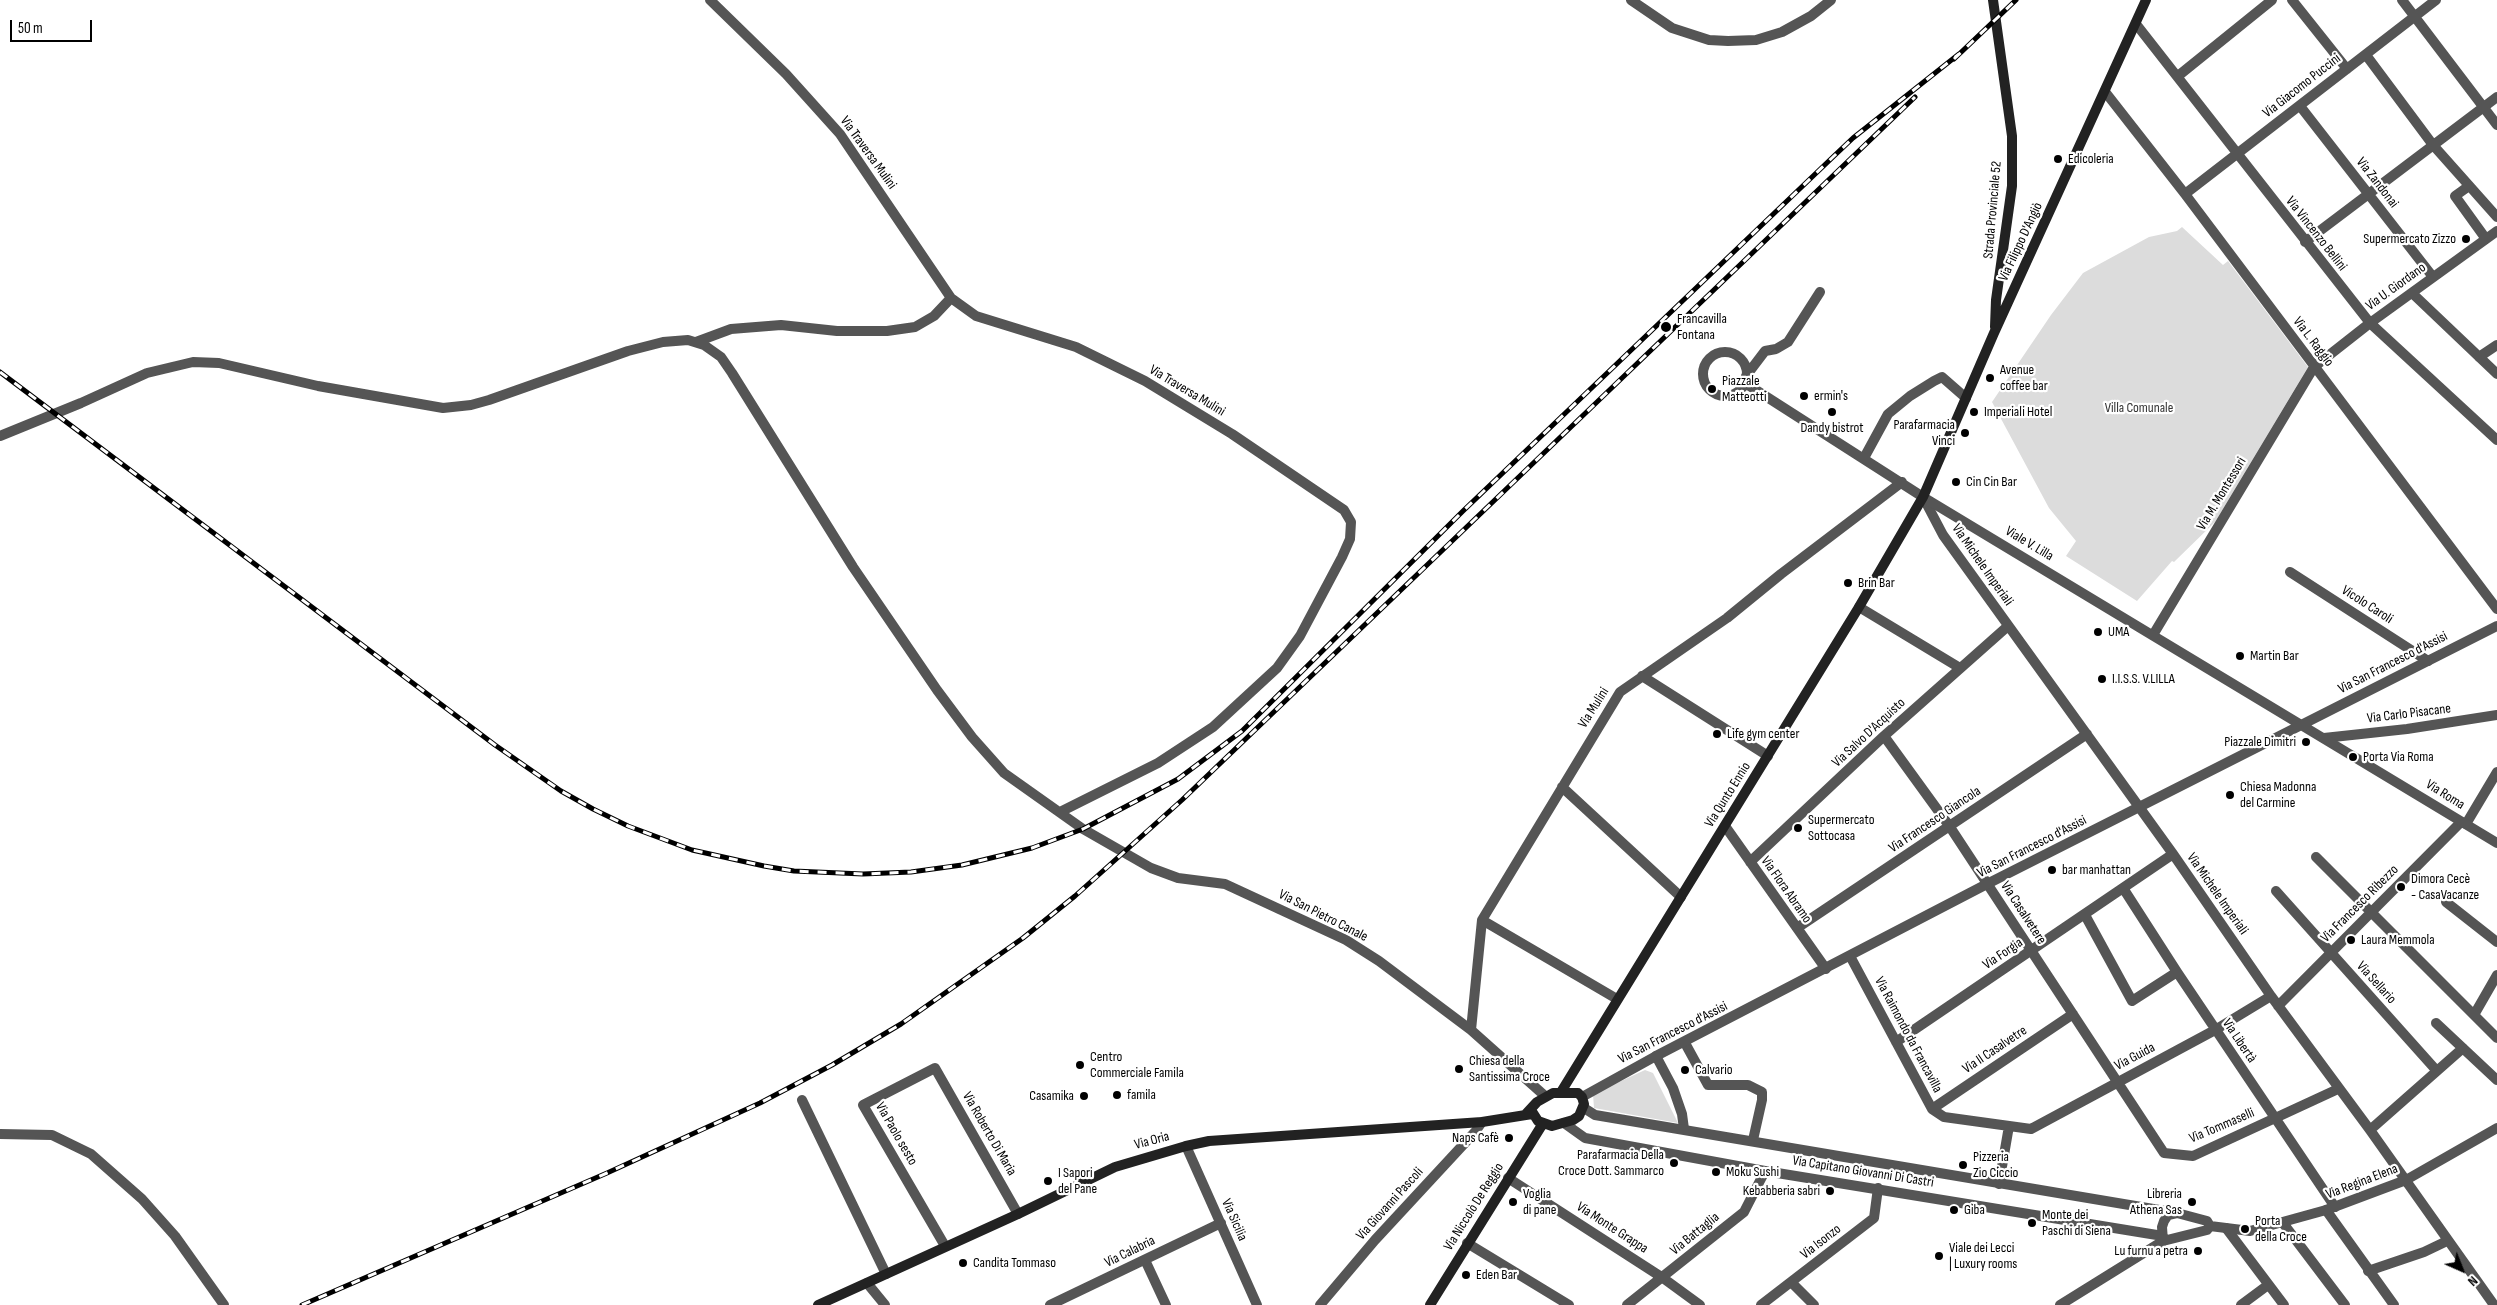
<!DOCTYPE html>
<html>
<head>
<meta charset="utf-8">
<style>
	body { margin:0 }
	#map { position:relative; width:2497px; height:1305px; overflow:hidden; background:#fff; font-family:"Sofia Sans Condensed",sans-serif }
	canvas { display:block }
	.north { position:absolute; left:2437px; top:1245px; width:50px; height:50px; -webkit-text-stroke:4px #fff; paint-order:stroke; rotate:136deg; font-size:14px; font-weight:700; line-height:20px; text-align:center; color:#000 }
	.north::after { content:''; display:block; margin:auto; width:18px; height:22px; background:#000; clip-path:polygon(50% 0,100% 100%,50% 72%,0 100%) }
	.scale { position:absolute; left:10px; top:20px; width:82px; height:22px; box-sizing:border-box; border:2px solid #000; border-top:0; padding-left:6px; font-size:15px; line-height:18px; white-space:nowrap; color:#000; -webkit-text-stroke:4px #fff; paint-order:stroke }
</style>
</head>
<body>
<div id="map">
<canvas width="2497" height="1305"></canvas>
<div class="north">N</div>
<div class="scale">50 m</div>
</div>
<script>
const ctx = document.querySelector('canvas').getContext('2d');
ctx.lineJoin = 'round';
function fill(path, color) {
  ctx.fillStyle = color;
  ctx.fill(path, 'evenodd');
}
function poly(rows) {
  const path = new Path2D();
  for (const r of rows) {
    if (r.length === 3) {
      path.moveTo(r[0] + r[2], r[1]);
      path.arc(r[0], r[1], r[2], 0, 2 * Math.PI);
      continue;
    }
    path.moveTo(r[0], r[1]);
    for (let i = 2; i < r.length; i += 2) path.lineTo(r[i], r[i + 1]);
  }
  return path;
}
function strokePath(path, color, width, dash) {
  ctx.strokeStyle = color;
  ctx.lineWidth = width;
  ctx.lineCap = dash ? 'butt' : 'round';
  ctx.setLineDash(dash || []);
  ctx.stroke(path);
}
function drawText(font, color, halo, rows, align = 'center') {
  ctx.font = font + ' "Sofia Sans Condensed",sans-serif';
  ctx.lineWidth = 4.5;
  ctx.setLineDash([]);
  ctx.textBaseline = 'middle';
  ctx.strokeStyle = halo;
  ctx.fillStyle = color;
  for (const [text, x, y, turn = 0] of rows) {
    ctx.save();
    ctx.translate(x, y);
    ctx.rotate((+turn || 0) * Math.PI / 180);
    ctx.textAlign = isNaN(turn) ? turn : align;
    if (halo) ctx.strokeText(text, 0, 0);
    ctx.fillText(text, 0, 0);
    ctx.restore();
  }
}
const green = poly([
	[2182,227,2223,265,2228,261,2308,367,2215,522,2174,562,2172,561,2137,601,2066,556,2076,541,2049,508,1992,402,2051,315,2083,273,2149,237,2177,231],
	[1645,1070,1653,1073,1678,1123,1594,1108,1593,1094]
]);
const minor = poly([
	[710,0,786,74,840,134,951,298,976,316,1076,347,1145,381,1232,434,1344,510,1351,522,1350,539,1342,557,1300,636,1277,668,1213,727,1158,763,1060,812],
	[2292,0,2347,69],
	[2402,0,2497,125],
	[2136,24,2370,323,2497,440],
	[2366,55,2433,145,2497,217],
	[2178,76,2272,0],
	[2106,93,2185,194,2497,609],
	[2300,106,2433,277],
	[2469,186,2455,196,2486,239],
	[2185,194,2436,0],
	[2305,242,2497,97],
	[2412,293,2497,374],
	[696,342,731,329,781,325,837,331,887,331,915,327,934,316,951,298],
	[1725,374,22],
	[2479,357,2497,345],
	[1746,376,1765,351,1776,349,1788,342,1820,292],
	[1745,383,1923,497,1943,535,2173,854,2271,996,2370,1130,2494,1305],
	[0,436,81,403,147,373,193,362,219,363,318,386,443,408,471,405,489,400,628,351,663,342,688,340,704,345,721,357,732,373,853,567,937,690,972,737,1004,773,1083,829,1151,868,1178,878,1225,884,1346,940,1379,961,1471,1030,1545,1096],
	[1864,458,1888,414,1910,396,1934,381,1942,377,1966,398],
	[2290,572,2428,661],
	[1859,607,1960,668],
	[2153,635,2314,367,2370,323,2497,231],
	[1642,676,1768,756],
	[1884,736,1950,827,2164,1153,2193,1156,2338,1089],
	[2324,738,2407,729,2497,715],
	[1562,787,1681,897],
	[2466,824,2497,772],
	[1725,826,1826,969],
	[2316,857,2497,1038],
	[1750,862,1884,736,2008,626],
	[2123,888,2177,972,2335,1207],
	[2276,891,2436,1070],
	[2446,902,2497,942],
	[2085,915,2132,1001,2177,972],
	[1482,920,1617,999],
	[1797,928,2087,734],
	[1850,956,1932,1109,1944,1117,2031,1129,2215,1030,2271,996],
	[2278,1006,2461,822],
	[2474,1015,2497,975],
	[2436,1023,2497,1080],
	[1471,1030,1482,920,1620,692,1727,618,1781,574,1902,482],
	[1896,1042,2173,854],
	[1685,1043,1708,1085,1748,1085,1762,1092,1762,1100,1753,1140],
	[1656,1056,1673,1088,1682,1114,1684,1129],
	[802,1100,886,1274],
	[1932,1109,2073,1014],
	[2370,1130,2463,1048],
	[0,1134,52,1135,91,1154,142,1199,175,1236,224,1305],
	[1186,1146,1257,1305],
	[1508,1178,1663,1278,1700,1305],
	[1999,1184,2009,1126],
	[2326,1210,2394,1305],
	[2283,1223,2345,1305],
	[2226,1228,2284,1305],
	[1467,1243,1569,1305],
	[945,1246,863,1105,935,1068,1018,1214],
	[1145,1260,1166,1305],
	[2368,1271,2424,1252,2447,1241],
	[1791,1282,1814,1305],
	[867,1283,885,1305],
	[1050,1305,1221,1223],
	[1320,1305,1375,1240,1475,1132,1482,1122],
	[1627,1305,1744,1212,1765,1171],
	[1761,1305,1874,1218,1878,1188],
	[2060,1305,2163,1241],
	[2241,1305,2268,1285]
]);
const tertiary = poly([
	[1631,0,1672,28,1709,40,1728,41,1756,40,1782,32,1811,16,1831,0],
	[1923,497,2497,843],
	[1582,1097,1656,1056,1987,884,2497,626],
	[1584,1108,1595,1115,2177,1213],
	[1564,1123,1585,1138,1765,1171,2163,1236],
	[2177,1213,2207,1221,2210,1226,2207,1230,2163,1241,2162,1227,2164,1221,2168,1215,2177,1213],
	[2210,1226,2250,1231,2326,1210,2406,1180,2497,1128]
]);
const secondary = poly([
	[1993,0,2012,136,2012,186,1996,300,1995,327],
	[1561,1092,1859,607,1923,497,1994,333,2146,0],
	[1525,1115,1537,1102,1553,1093,1578,1093,1582,1097,1584,1104,1579,1116,1573,1120,1552,1126,1538,1121,1531,1110],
	[818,1305,1018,1214,1115,1167,1186,1146,1209,1141,1482,1122,1532,1114],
	[1430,1305,1542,1125]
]);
const rail = poly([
	[1954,59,2016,0],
	[0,372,495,745,561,791,593,809,628,826,692,850,764,866,794,871,863,874,911,872,962,865,1032,848,1083,829,1178,779,1242,731,1463,511,1834,156,1853,138,1959,54],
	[302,1305,607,1173,760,1103,832,1065,901,1024,1023,938,1075,896,1182,800,1915,97]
]);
const markers = [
	[2058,159,5,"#000"],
	[2466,239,5,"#000"],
	[1666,327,6,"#000"],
	[1990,378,5,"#000"],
	[1712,389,5,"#000"],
	[1804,396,5,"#000"],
	[1832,412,5,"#000"],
	[1974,412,5,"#000"],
	[1965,433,5,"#000"],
	[1956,482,5,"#000"],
	[1848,583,5,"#000"],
	[2098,632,5,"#000"],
	[2240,656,5,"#000"],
	[2102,679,5,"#000"],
	[1717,734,5,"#000"],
	[2306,742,5,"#000"],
	[2353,757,5,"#000"],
	[2230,795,5,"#000"],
	[1798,828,5,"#000"],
	[2052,870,5,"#000"],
	[2401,887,5,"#000"],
	[2351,940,5,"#000"],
	[1080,1065,5,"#000"],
	[1459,1069,5,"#000"],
	[1685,1070,5,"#000"],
	[1117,1095,5,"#000"],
	[1084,1096,5,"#000"],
	[1509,1138,5,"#000"],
	[1674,1163,5,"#000"],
	[1963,1165,5,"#000"],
	[1716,1172,5,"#000"],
	[1048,1181,5,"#000"],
	[1830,1191,5,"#000"],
	[1513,1202,5,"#000"],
	[2192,1202,5,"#000"],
	[1954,1210,5,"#000"],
	[2032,1223,5,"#000"],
	[2245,1229,5,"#000"],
	[2198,1251,5,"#000"],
	[1939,1256,5,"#000"],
	[963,1263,5,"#000"],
	[1466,1275,5,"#000"]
];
const streetNames = [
	["Via Giacomo Puccini",2302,86,-38],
	["Via Traversa Mulini",868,153,54],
	["Via Zandonai",2377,183,52],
	["Strada Provinciale 52",1993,210,-85],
	["Via Vincenzo Bellini",2316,234,52],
	["Via Filippo D'Angiò",2021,242,-65],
	["Via U. Giordano",2396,287,-36],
	["Via L. Raggio",2313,342,53],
	["Via Traversa Mulini",1187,391,31],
	["Via M. Montessori",2222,494,-59],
	["Viale V. Lilla",2029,544,31],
	["Via Michele Imperiali",1982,565,55],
	["Vicolo Caroli",2367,605,33],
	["Via San Francesco d'Assisi",2393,663,-27],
	["Via Mulini",1594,708,-58],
	["Via Carlo Pisacane",2409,714,-7],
	["Via Salvo D'Acquisto",1869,733,-43],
	["Via Qunto Ennio",1728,795,-58],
	["Via Roma",2445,795,32],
	["Via Francesco Giancola",1935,820,-34],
	["Via San Francesco d'Assisi",2032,847,-27],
	["Via Flora Abramo",1786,890,55],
	["Via Michele Imperiali",2217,894,55],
	["Via Francesco Ribezzo",2360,904,-45],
	["Via Casalvetere",2023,913,57],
	["Via San Pietro Canale",1323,916,27],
	["Via Forgia",2003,954,-34],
	["Via Sellario",2376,983,48],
	["Via San Francesco d'Assisi",1673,1033,-27],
	["Via Raimondo da Francavilla",1908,1035,62],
	["Via Libertà",2239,1041,56],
	["Via II Casalvetre",1995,1050,-34],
	["Via Guida",2135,1057,-28],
	["Via Tommaselli",2222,1126,-23],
	["Via Paolo sesto",896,1134,60],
	["Via Roberto Di Maria",989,1134,60],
	["Via Oria",1152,1141,-15],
	["Via Capitano Giovanni Di Castri",1863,1172,9],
	["Via Regina Elena",2362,1182,-21],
	["Via Giovanni Pascoli",1390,1204,-48],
	["Via Niccolò De Reggio",1474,1207,-58],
	["Via Sicilia",1234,1220,66],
	["Via Monte Grappa",1612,1228,33],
	["Via Battaglia",1695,1234,-39],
	["Via Isonzo",1821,1242,-38],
	["Via Calabria",1130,1252,-26]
];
const poiNames = [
	["Edicoleria",2068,159],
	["Supermercato Zizzo",2456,239,"right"],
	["Francavilla",1677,319],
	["Fontana",1677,335],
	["Avenue",2000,370],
	["coffee bar",2000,386],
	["Piazzale",1722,381],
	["Matteotti",1722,397],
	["ermin's",1814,396],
	["Imperiali Hotel",1984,412],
	["Parafarmacia",1955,425,"right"],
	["Vinci",1955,441,"right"],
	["Dandy bistrot",1832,428,"center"],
	["Cin Cin Bar",1966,482],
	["Brin Bar",1858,583],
	["UMA",2108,632],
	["Martin Bar",2250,656],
	["I.I.S.S. V.LILLA",2112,679],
	["Life gym center",1727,734],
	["Piazzale Dimitri",2296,742,"right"],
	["Porta Via Roma",2363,757],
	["Chiesa Madonna",2240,787],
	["del Carmine",2240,803],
	["Supermercato",1808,820],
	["Sottocasa",1808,836],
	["bar manhattan",2062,870],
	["Dimora Cecè",2411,879],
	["- CasaVacanze",2411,895],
	["Laura Memmola",2361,940],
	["Centro",1090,1057],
	["Commerciale Famila",1090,1073],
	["Chiesa della",1469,1061],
	["Santissima Croce",1469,1077],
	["Calvario",1695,1070],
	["famila",1127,1095],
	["Casamika",1074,1096,"right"],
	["Naps Cafè",1499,1138,"right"],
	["Parafarmacia Della",1664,1155,"right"],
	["Croce Dott. Sammarco",1664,1171,"right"],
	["Pizzeria",1973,1157],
	["Zio Ciccio",1973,1173],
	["Moku Sushi",1726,1172],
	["I Sapori",1058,1173],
	["del Pane",1058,1189],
	["Kebabberia sabri",1820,1191,"right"],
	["Voglia",1523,1194],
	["di pane",1523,1210],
	["Libreria",2182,1194,"right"],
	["Athena Sas",2182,1210,"right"],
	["Giba",1964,1210],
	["Monte dei",2042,1215],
	["Paschi di Siena",2042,1231],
	["Porta",2255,1221],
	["della Croce",2255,1237],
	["Viale dei Lecci",1949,1248],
	["| Luxury rooms",1949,1264],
	["Lu furnu a petra",2188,1251,"right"],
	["Candita Tommaso",973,1263],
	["Eden Bar",1476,1275]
];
const parkNames = [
	["Villa Comunale",2139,408]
];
fill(green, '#dcdcdc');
strokePath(minor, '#555', 10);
strokePath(tertiary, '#555', 10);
strokePath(secondary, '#222', 10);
strokePath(rail, '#000', 5);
strokePath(rail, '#fff', 3, [9]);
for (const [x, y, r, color] of markers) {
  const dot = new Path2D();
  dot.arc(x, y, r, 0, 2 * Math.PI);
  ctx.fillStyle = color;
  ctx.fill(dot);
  strokePath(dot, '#fff', 2);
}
drawText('14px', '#000', '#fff', streetNames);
drawText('14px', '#000', '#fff', poiNames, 'left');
drawText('14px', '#333', '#fff', parkNames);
</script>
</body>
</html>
